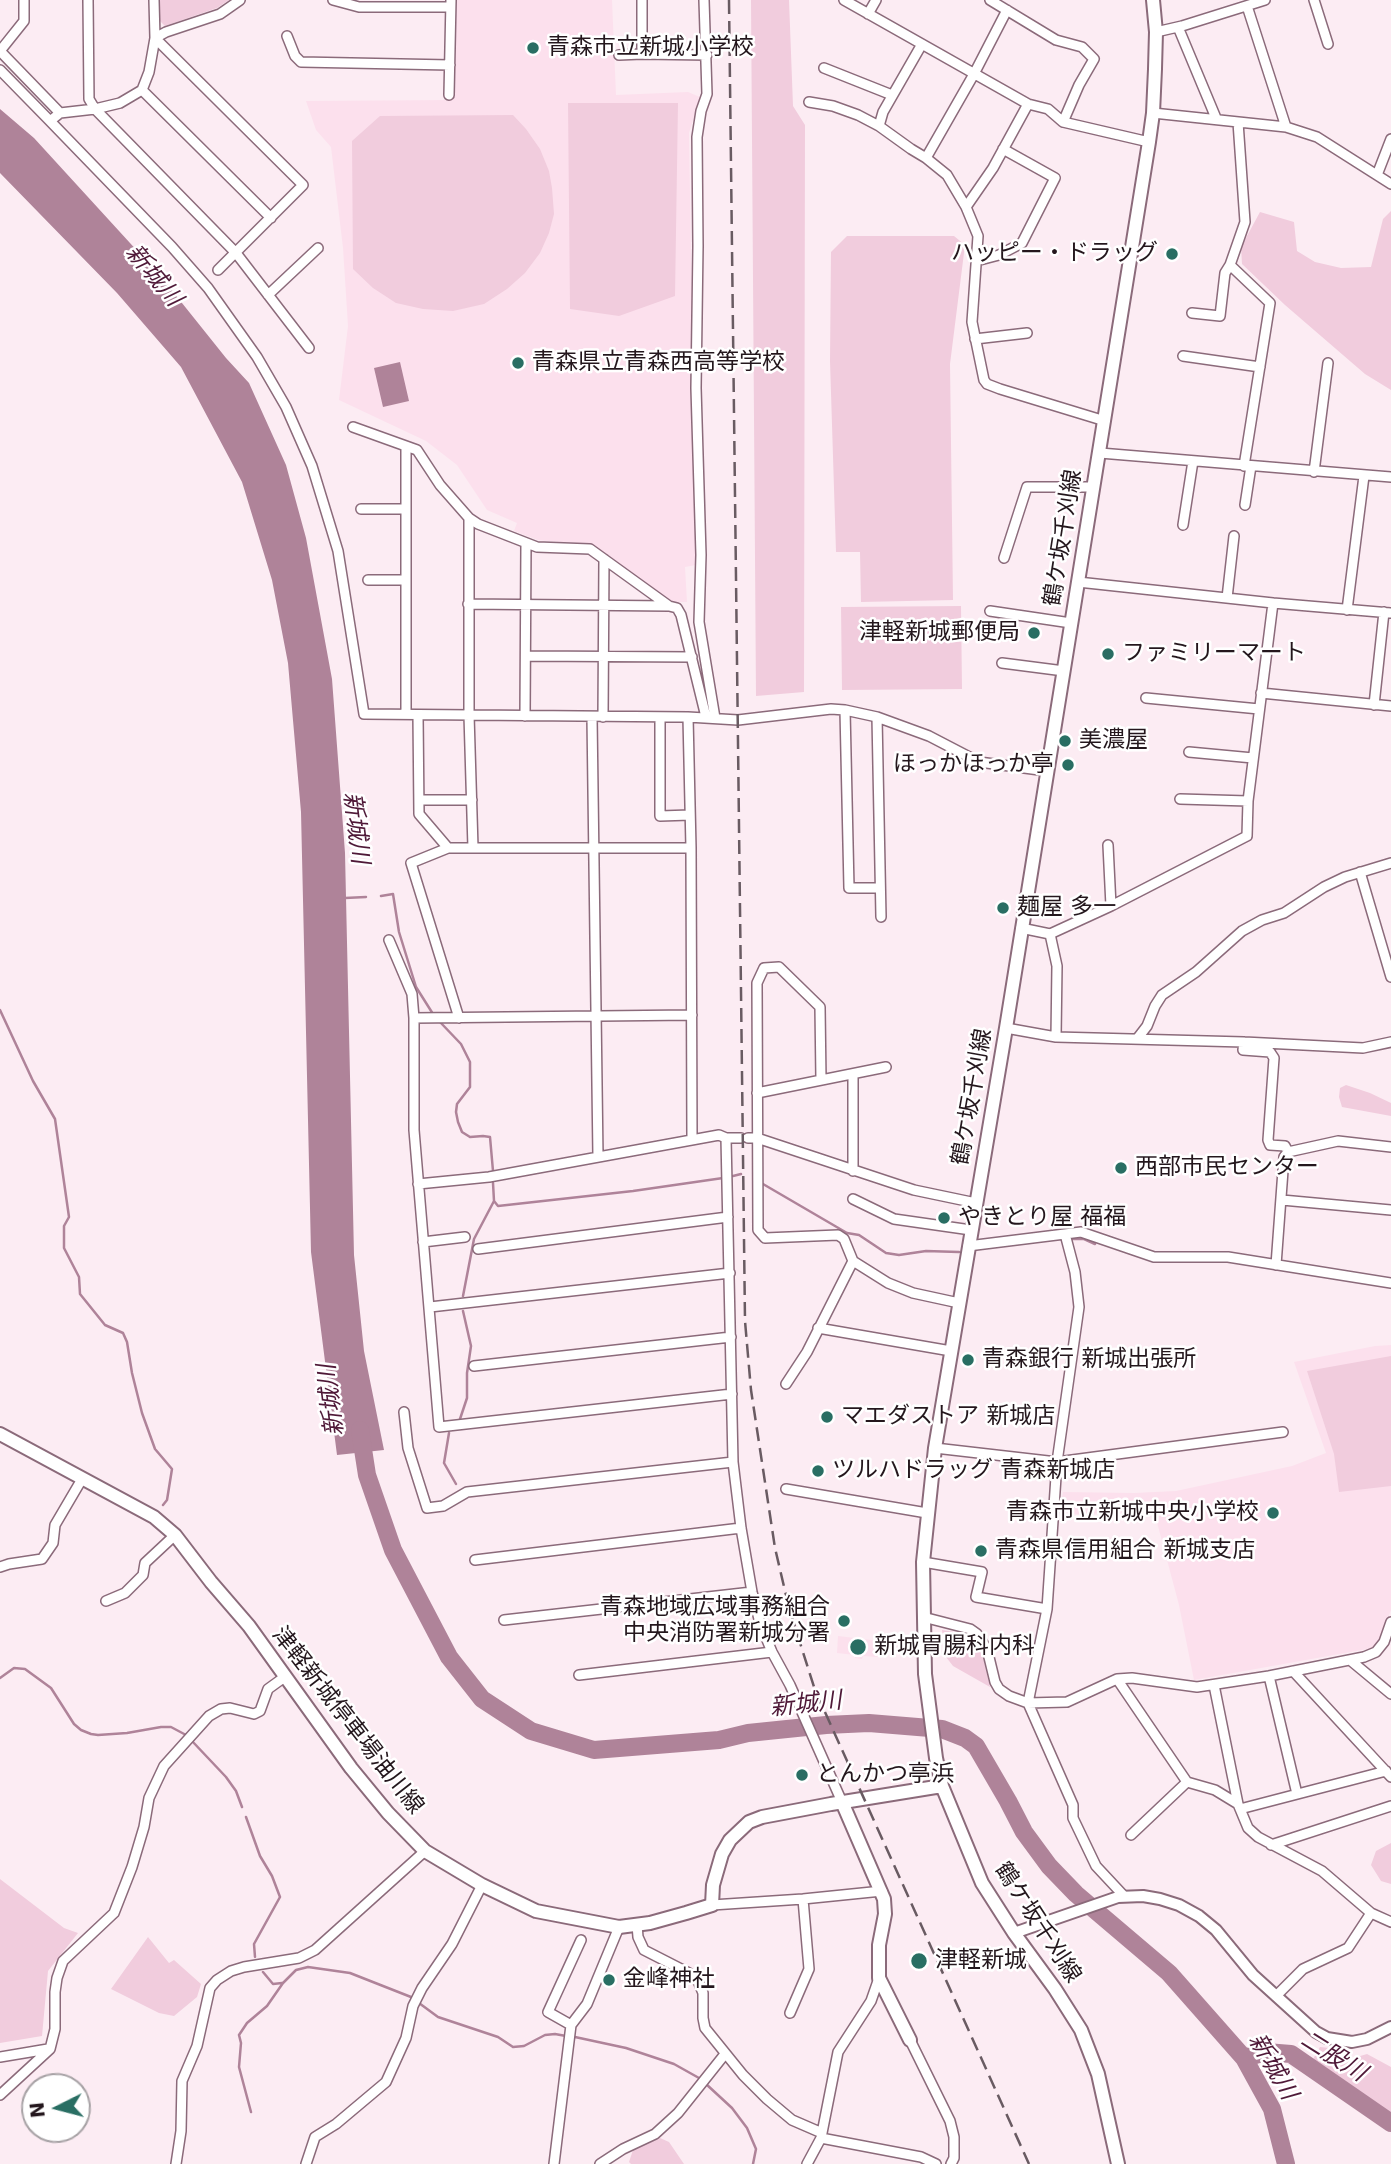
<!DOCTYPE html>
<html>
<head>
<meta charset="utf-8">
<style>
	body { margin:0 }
	#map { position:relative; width:1391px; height:2164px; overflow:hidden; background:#fcecf3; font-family:"DejaVu Sans",sans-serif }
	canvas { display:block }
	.north { position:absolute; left:21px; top:2073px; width:70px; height:70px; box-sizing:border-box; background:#fff; border:2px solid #a7a2a5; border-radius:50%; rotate:264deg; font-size:19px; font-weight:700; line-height:28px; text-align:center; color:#24171d }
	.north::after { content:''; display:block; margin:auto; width:24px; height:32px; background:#296e63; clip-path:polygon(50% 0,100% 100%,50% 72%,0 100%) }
</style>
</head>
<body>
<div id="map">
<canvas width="1391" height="2164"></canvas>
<div class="north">N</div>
</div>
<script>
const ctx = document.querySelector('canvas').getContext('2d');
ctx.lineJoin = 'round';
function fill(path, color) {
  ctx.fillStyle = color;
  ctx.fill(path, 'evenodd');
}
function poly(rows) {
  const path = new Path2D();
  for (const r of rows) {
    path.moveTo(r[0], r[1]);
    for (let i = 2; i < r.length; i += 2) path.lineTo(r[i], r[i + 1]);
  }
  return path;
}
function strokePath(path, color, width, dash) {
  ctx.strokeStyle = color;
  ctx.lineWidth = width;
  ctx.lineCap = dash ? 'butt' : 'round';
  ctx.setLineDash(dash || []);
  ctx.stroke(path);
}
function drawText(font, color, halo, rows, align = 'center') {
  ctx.font = font + ' "DejaVu Sans","Noto Sans JP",sans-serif';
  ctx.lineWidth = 5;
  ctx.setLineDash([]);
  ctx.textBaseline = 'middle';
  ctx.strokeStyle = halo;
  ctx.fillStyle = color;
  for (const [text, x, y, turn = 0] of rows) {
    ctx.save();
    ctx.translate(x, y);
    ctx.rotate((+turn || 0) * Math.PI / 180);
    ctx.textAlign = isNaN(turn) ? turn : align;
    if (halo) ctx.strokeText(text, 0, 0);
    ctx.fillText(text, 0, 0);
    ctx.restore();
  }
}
const built = poly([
	[453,0,612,0,616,95,688,92,700,97,689,133,696,565,685,567,687,602,672,602,593,545,538,540,514,531,517,523,487,510,457,465,426,441,339,400,348,326,343,248,331,147,316,130,306,101,452,100],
	[1391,1345,1391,1610,1379,1640,1373,1648,1194,1680,1179,1605,1154,1511,1059,1515,1063,1492,1134,1493,1176,1491,1292,1466,1326,1453,1294,1362,1375,1346],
	[838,1636,880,1641,878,1657,863,1656,862,1659,855,1658,855,1655,837,1653]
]);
const green = poly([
	[158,0,229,0,217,8,165,26,159,20],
	[751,0,789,0,793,106,805,125,804,692,756,696],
	[568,103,678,103,675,296,619,316,570,309],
	[513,115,526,129,540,149,549,171,552,188,554,214,549,233,540,253,525,273,507,289,484,304,453,311,423,309,396,303,373,288,353,269,352,141,380,116],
	[1391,211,1391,390,1365,374,1285,305,1242,264,1241,247,1260,212,1294,222,1297,251,1315,262,1341,268,1371,267,1383,219],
	[847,236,954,236,965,245,950,364,953,600,861,602,860,552,836,552,830,361,831,252],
	[961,606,962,689,842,690,841,607],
	[1346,1085,1370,1093,1391,1103,1391,1116,1342,1107,1339,1097,1340,1088],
	[1391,1356,1391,1486,1339,1492,1334,1454,1307,1371],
	[942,1630,966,1634,975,1640,981,1649,990,1687,953,1666,946,1657],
	[1391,1843,1391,1884,1381,1881,1371,1865,1376,1851],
	[0,1879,64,1928,78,1933,48,1971,42,2036,0,2043],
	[148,1937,169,1963,174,1960,201,1984,197,1997,174,2016,159,2013,111,1989],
	[1320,2047,1346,2050,1350,2059,1367,2054,1391,2067,1391,2113,1312,2061],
	[660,2138,669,2142,684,2164,631,2164,629,2162,633,2150]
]);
const water = poly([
	[0,109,34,138,162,278,226,358,249,383,286,465,306,538,332,679,345,853,354,1255,364,1351,384,1450,337,1455,311,1252,301,812,288,663,272,580,242,482,181,367,117,293,0,173],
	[400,362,409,401,383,407,374,368]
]);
const stream = poly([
	[381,896,393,894,399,932,416,987,433,1014],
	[345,898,366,897],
	[0,1010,33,1081,55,1119,69,1217,64,1226,64,1248,79,1277,80,1294,105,1325,123,1333,127,1342,132,1373,142,1413,155,1449,172,1469,167,1500,163,1505],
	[440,1022,461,1044,470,1062,470,1087,457,1104,456,1112,458,1122,462,1132,470,1137,483,1136,490,1137,493,1171],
	[733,1176,741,1174],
	[493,1183,494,1201,498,1206,633,1191,723,1178],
	[763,1184,847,1233,859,1235,886,1253,899,1255,926,1251,959,1252],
	[1073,1239,1084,1239,1095,1244],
	[463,1296,474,1239,494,1201],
	[460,1419,467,1398,467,1373,471,1346,463,1311],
	[449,1433,444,1463,456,1484],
	[0,1678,14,1668,25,1669,51,1688,74,1724,81,1730,91,1734,98,1735,127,1733,161,1727,171,1727,186,1735],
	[192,1741,226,1777,236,1791,242,1807],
	[246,1817,260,1856,272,1876,280,1897,254,1944,255,1957],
	[263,1972,273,1984,282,1983],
	[419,2003,438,2017,498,2037,513,2047,524,2046,545,2035,555,2034,566,2036],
	[575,2037,626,2048,674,2064,699,2078],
	[706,2084,732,2108,747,2128,756,2149,753,2164],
	[251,2112,239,2067,241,2043,239,2035,247,2023,267,2006,283,1983,296,1970,308,1967,350,1973,411,1997]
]);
const river = poly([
	[360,1430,367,1475,393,1550,449,1657,482,1699,531,1731,594,1750,719,1740,748,1733,826,1725,869,1723,942,1729,965,1738,976,1746,1008,1801,1024,1832,1049,1866,1076,1894,1169,1973,1244,2058,1272,2109,1286,2164],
	[1244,2058,1266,2052,1291,2054,1391,2123]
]);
const minor = poly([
	[24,0,24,21,0,51,60,113],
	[88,0,89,99,95,109,60,113,50,121,172,247,208,288,257,357,286,407,312,466,338,551,364,714,688,717,738,720,831,709,845,710,877,717,929,736,979,762,1047,771],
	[154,0,155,38,303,185,218,270],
	[333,0,359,7,450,7],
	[642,0,642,54,707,55],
	[704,0,707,94,701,111,697,137,698,246,696,388,701,555,699,622,715,718],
	[844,0,1028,104,1048,109,1063,122,1149,142],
	[990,0,1056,40,1082,47,1094,59,1079,85,1063,122],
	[1314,0,1328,44],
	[1247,6,1286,127],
	[868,14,876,0],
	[1178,27,1216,118],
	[1156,32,1182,26,1265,0],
	[287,36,295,56,301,62,450,65],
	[922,44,883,112,879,126,911,149,926,158,947,175,966,207,978,236,972,322,984,380,987,384,1000,389,1105,421],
	[619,55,642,54],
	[824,68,892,95],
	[0,70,50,121],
	[142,90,271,218],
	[449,95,451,0],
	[809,102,833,106,858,115,879,126],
	[95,109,236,253,309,348],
	[95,109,120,103,142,90,149,72,155,38,166,32,220,14,240,0],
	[1153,113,1286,127,1317,137,1391,184],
	[926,158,974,74,1007,10],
	[1377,175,1391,139],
	[966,207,993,168,1028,104],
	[976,261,999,255,1022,243,1055,178,1003,149],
	[1230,265,1270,303,1244,466],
	[268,295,318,248],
	[1192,313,1220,316,1225,273,1230,265,1245,222,1238,122],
	[975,339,1027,333],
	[1183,356,1260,367],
	[353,427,417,450,440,485,469,518,478,524,537,547,590,549,669,606],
	[1100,453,1391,477],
	[1314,472,1328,363],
	[1245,505,1251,466],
	[361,509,406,509],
	[469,518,469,715,473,848,691,848],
	[1183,525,1193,461],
	[1004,558,1027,487,1093,487],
	[368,580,406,580],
	[1078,582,1273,603,1391,613],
	[1227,598,1234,536],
	[468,604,669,606,677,608,681,615,706,717],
	[1347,610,1364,476],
	[990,611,1071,623],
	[526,656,692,657],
	[1002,663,1064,671],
	[1261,693,1391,706],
	[1146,698,1259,709],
	[1374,705,1384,612],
	[845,710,849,888,880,888],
	[406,714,406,447],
	[418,715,419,814,448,848,473,848],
	[525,716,526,543],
	[592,717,598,1157],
	[603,717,604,559],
	[660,717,660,816,690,815],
	[688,717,691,848,692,1140],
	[877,717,881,917],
	[1189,752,1253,758],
	[1180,799,1248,801],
	[419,800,472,800],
	[1108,845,1111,906],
	[448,848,411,863,459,1018],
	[1360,872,1391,977],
	[1021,928,1050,934,1111,906,1247,836,1248,801,1273,603],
	[1050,934,1057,966,1056,1037],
	[389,940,412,994,414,1018,414,1130,439,1427,732,1394],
	[414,1018,692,1015],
	[1006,1028,1056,1037,1244,1042,1363,1048,1391,1042],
	[1137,1039,1147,1026,1155,1006,1162,995,1196,972,1242,931,1262,920,1284,913,1324,887,1345,877,1391,863],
	[1244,1042,1243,1050,1270,1052,1274,1058,1268,1140,1270,1145,1285,1146,1288,1152,1338,1141,1391,1147],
	[821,1080,820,1007,779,967,764,968,757,983,758,1230,765,1238,838,1235,844,1239,853,1261,888,1283,913,1293,959,1303],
	[757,1093,886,1067],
	[726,1138,741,1138],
	[748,1138,757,1138,914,1190,976,1203],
	[853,1171,853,1074],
	[418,1184,489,1177,719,1135,726,1138,733,1462,741,1528,752,1592,760,1623,772,1652,790,1685,842,1802],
	[853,1199,894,1219,971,1230],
	[1282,1200,1391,1210],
	[1065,1234,1075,1272,1079,1307,1057,1462,1047,1609,1028,1703,1073,1805,1073,1818,1096,1866,1124,1896],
	[423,1242,465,1237],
	[968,1246,1081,1232,1154,1257,1228,1257,1391,1283],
	[478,1249,728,1217],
	[1276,1265,1284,1157,1288,1152],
	[430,1307,730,1273],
	[818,1328,951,1351],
	[474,1366,731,1337],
	[786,1384,807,1352,853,1261],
	[404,1412,408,1448,427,1508,443,1506,467,1492,733,1462],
	[935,1448,1057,1462,1283,1432],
	[786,1489,927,1513],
	[475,1560,741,1528],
	[923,1562,982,1572,976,1597,1047,1609],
	[0,1567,9,1564,42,1559,53,1543,55,1525,82,1479],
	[106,1601,125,1593,143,1575,145,1563,175,1535],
	[923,1617,970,1629,977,1634,987,1649,995,1682,999,1689,1009,1696,1028,1703,1067,1702,1117,1679,1132,1678,1197,1687,1269,1676,1364,1657,1376,1652,1384,1642,1391,1622],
	[504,1620,752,1592],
	[1350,1660,1391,1694],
	[1293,1671,1391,1777],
	[579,1675,772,1652],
	[1269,1676,1297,1794],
	[1117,1679,1187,1782,1215,1790,1238,1804],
	[1214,1685,1238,1804,1248,1828,1258,1837,1322,1871,1371,1913,1391,1922],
	[1240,1809,1386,1771],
	[1131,1835,1187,1782],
	[1271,1845,1391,1806],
	[712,1905,803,1899,882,1891],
	[637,1925,638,1937,644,1950,689,1973,698,1981,703,1993,703,2018,705,2028,743,2075,767,2099,792,2120,822,2133],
	[1276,1996,1303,1969,1348,1948,1371,1913],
	[790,2013,809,1969,803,1899],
	[571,2025,548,2012,581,1940],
	[910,2040,950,2121,954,2137,954,2158,951,2164],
	[0,2057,48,2049],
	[0,2095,50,2049,55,2029,55,1992,57,1978,63,1961,114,1913,132,1867,144,1827,149,1798,164,1766,209,1716,221,1709,230,1708,254,1714,260,1711,268,1689,286,1676],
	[821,2138,921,2157,936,2164],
	[176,2164,181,2131,182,2081,197,2046,210,1988,217,1980,231,1971,244,1967,299,1958,315,1950,425,1851],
	[306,2164,315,2137,336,2124,386,2082,406,2038,413,2006,422,1988,452,1944,482,1885],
	[554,2164,571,2025,587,2004,619,1927],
	[600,2164,623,2149,655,2134,678,2113,725,2054],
	[807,2164,821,2138,838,2052,871,2001,879,1978]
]);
const tertiary = poly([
	[1014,1933,1118,1897,1143,1896,1160,1899,1179,1905,1199,1916,1216,1930,1253,1975,1316,2032,1327,2038,1352,2042,1367,2039,1391,2027]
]);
const secondary = poly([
	[0,1434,154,1517,175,1535,211,1582,249,1626,351,1768,388,1813,425,1851,482,1885,536,1911,619,1927,650,1923,686,1913,712,1905,713,1885,722,1854,730,1840,749,1822,762,1817,831,1804,942,1786],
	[842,1802,884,1899,885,1914,879,1945,879,1978,910,2040],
	[1118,2164,1098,2074,1081,2030,1055,1989,1014,1933,982,1883,942,1786,936,1758,925,1674,923,1562,935,1448,1006,1028,1149,142,1153,113,1155,69,1156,32,1153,0]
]);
const rail = poly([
	[729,0,745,1321,751,1390,775,1548,789,1608,815,1690,1029,2164]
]);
const markers = [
	[533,48,7,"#296e63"],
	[1172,254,7,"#296e63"],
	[518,363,7,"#296e63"],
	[1034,633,7,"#296e63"],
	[1108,654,7,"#296e63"],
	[1065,741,7,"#296e63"],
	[1068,765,7,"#296e63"],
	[1003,908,7,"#296e63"],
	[1121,1168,7,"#296e63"],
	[944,1218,7,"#296e63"],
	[968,1360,7,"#296e63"],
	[827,1417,7,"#296e63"],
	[818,1471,7,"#296e63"],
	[1273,1513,7,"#296e63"],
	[981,1551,7,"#296e63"],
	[844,1621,7,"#296e63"],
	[858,1647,9,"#296e63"],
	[802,1775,7,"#296e63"],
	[919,1961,9,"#296e63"],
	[609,1980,7,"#296e63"]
];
const poiNames = [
	["青森市立新城小学校",547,48],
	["ハッピー・ドラッグ",1158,254,"right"],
	["青森県立青森西高等学校",532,363],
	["津軽新城郵便局",1020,633,"right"],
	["ファミリーマート",1122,654],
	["美濃屋",1079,741],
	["ほっかほっか亭",1054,765,"right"],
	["麺屋 多一",1017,908],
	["西部市民センター",1135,1168],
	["やきとり屋 福福",958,1218],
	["青森銀行 新城出張所",982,1360],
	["マエダストア 新城店",841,1417],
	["ツルハドラッグ 青森新城店",832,1471],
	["青森市立新城中央小学校",1259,1513,"right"],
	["青森県信用組合 新城支店",995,1551],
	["青森地域広域事務組合",830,1608,"right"],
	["中央消防署新城分署",830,1634,"right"],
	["新城胃腸科内科",874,1647],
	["とんかつ亭浜",816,1775],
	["津軽新城",935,1961],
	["金峰神社",623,1980]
];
const streetNames = [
	["鶴ケ坂千刈線",1064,538,-81],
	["鶴ケ坂千刈線",973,1097,-80],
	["津軽新城停車場油川線",347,1721,52],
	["鶴ケ坂千刈線",1037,1923,57]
];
const waterNames = [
	["新城川",153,276,50],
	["新城川",355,828,83],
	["新城川",332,1400,-97],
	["新城川",806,1705,-6],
	["二股川",1333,2057,32],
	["新城川",1272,2067,60]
];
fill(built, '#fce0ed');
fill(green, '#f1ccdd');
fill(water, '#af8399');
strokePath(stream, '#af8399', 2.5);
strokePath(river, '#af8399', 18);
strokePath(minor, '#8b6a7a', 12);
strokePath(tertiary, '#8b6a7a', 14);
strokePath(secondary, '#8b6a7a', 16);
strokePath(minor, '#fff', 9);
strokePath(tertiary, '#fff', 10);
strokePath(secondary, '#fff', 12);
strokePath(rail, '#695b62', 2.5, [14, 7]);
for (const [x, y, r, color] of markers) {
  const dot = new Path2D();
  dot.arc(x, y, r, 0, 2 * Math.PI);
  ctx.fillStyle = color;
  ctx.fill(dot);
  strokePath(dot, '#fff', 2.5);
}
drawText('23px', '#24171d', '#fff', poiNames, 'left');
drawText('23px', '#24171d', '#fff', streetNames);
drawText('italic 24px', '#4f1938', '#fff', waterNames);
</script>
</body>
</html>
